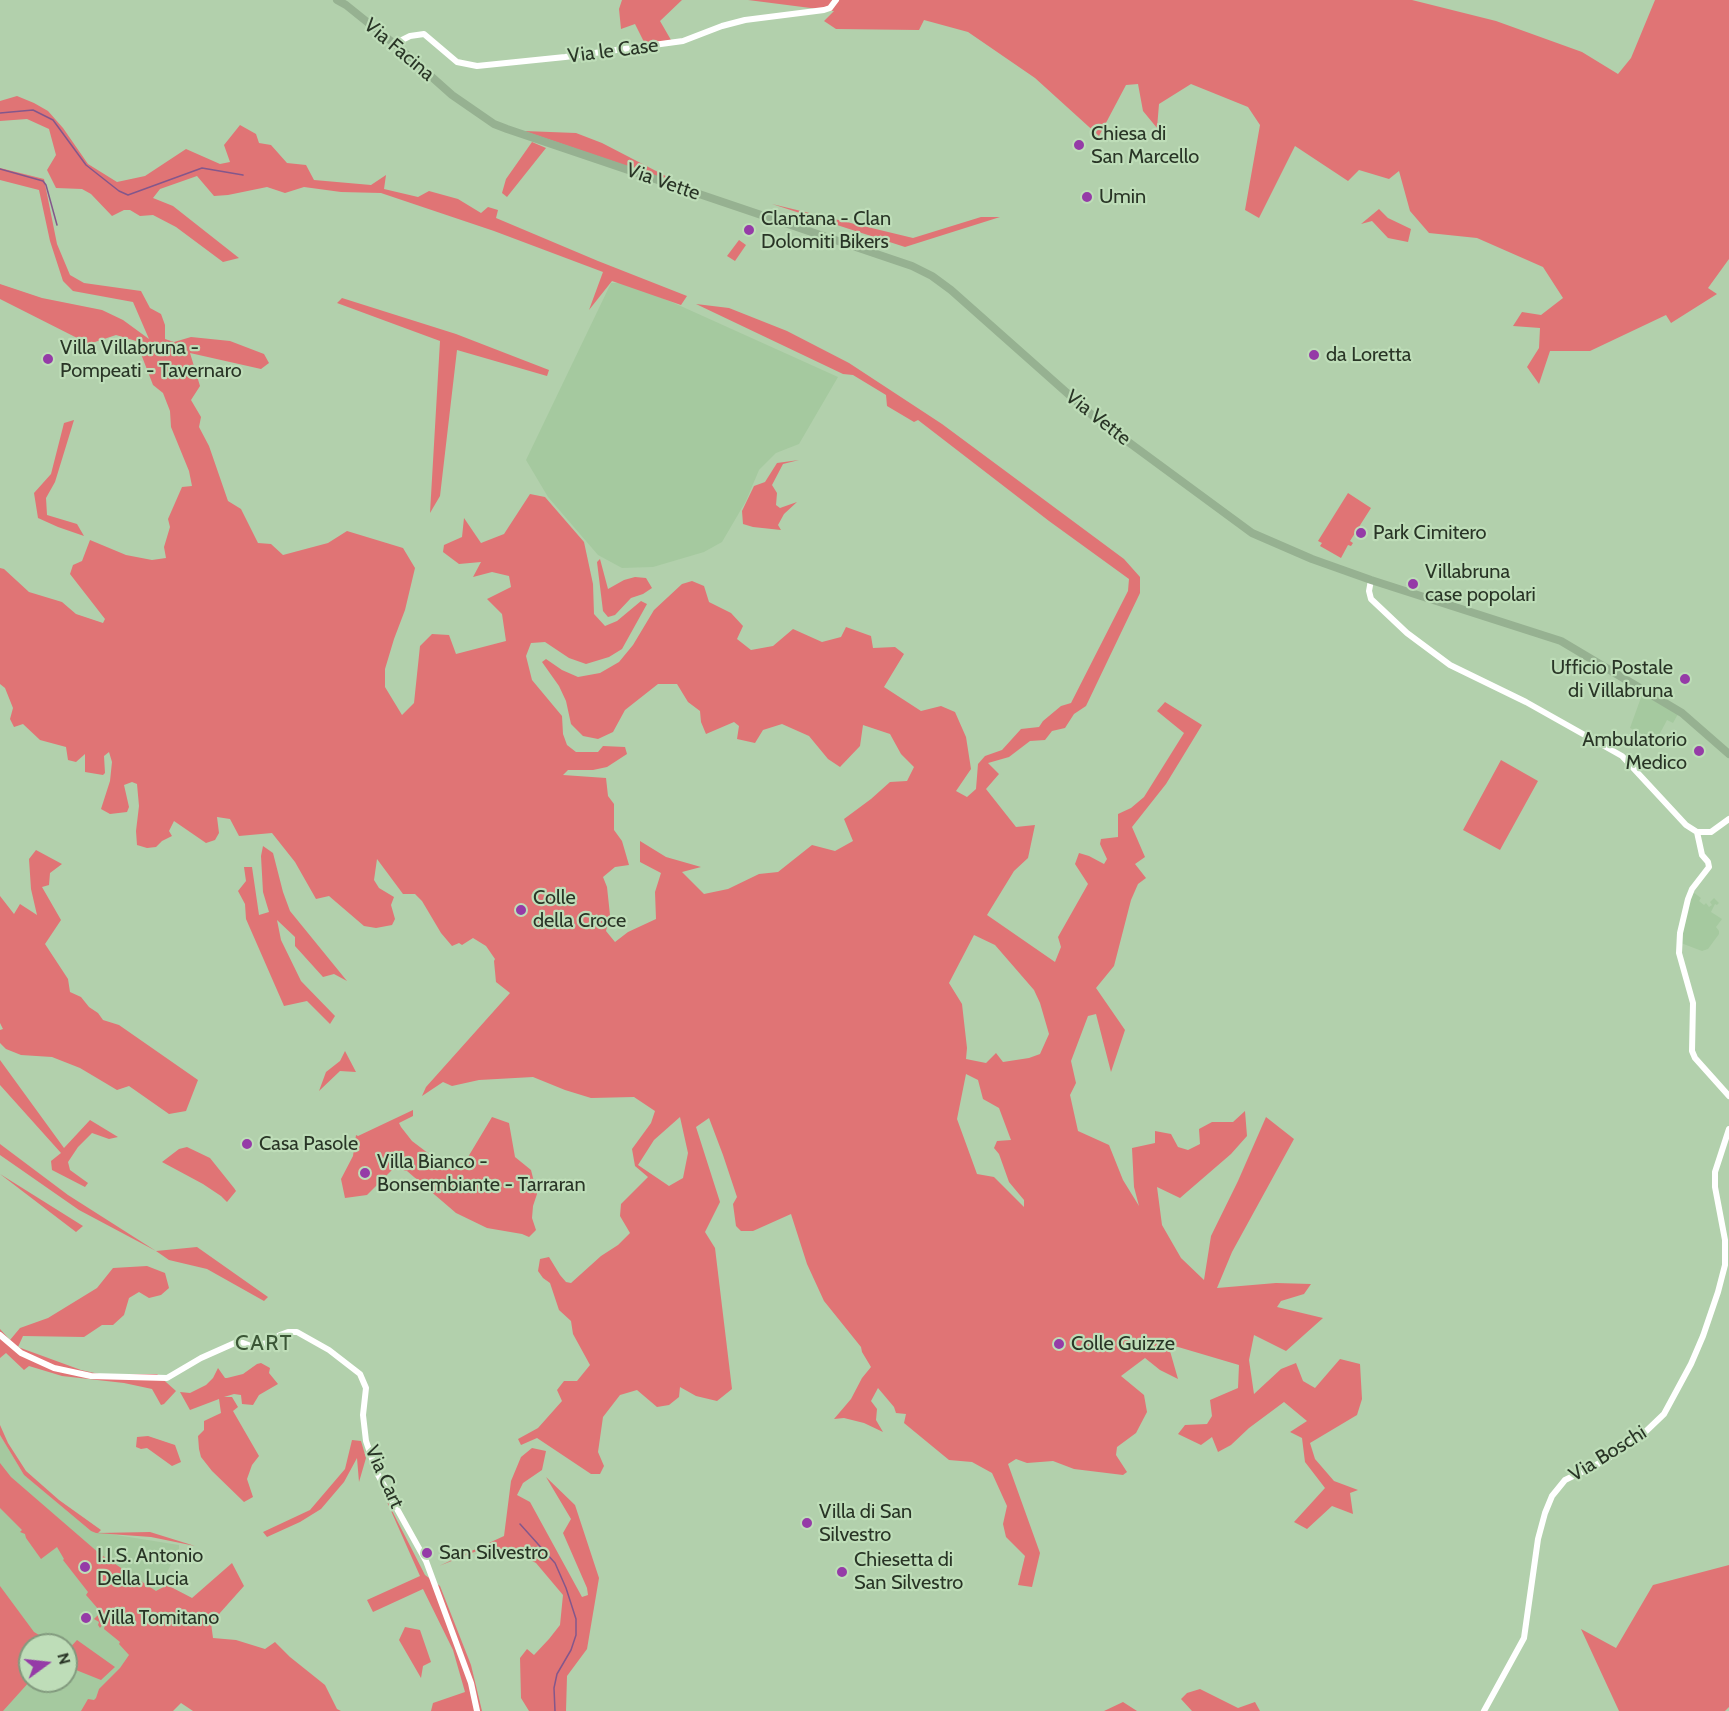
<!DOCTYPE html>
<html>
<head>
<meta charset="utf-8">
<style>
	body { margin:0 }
	#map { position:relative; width:1729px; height:1711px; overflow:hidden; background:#b2d0ac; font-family:Cabin,sans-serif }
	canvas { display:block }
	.north { position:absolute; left:18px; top:1633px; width:60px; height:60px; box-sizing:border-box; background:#beddb8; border:2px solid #829a7e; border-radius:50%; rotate:75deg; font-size:16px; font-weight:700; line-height:24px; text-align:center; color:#293526 }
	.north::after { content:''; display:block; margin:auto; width:21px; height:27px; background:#953ba7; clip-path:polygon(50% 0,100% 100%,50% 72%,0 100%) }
</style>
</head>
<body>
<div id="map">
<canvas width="1729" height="1711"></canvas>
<div class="north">N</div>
</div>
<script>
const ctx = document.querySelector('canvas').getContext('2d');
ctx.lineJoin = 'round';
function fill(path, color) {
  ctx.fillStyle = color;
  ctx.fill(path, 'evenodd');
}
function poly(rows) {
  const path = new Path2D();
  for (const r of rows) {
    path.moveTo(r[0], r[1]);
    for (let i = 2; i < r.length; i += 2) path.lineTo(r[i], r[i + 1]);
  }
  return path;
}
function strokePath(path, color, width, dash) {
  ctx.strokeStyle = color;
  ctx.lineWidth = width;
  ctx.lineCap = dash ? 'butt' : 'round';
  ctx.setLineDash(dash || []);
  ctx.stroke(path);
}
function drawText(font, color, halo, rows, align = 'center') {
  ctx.font = font + ' Cabin,sans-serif';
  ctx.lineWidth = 4.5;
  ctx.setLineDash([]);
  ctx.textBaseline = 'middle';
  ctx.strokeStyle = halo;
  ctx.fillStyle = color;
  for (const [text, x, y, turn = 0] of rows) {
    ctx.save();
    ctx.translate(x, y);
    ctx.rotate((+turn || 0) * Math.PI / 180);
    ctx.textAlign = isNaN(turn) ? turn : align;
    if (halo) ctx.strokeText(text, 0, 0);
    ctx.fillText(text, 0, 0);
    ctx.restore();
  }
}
const built = poly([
	[611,283,626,283,674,303,838,377,799,444,776,453,759,470,746,501,722,542,704,552,653,567,622,568,598,555,548,497,526,460],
	[1643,692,1678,714,1673,723,1667,720,1656,741,1630,728],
	[1693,892,1701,898,1699,901,1704,905,1706,903,1709,907,1712,905,1710,902,1714,898,1719,903,1717,905,1715,904,1711,912,1722,919,1716,927,1719,931,1719,934,1708,949,1702,951,1681,943,1688,906],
	[0,1435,24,1475,91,1531,179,1545,179,1549,161,1584,167,1585,192,1598,173,1711,0,1711],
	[30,1645,66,1645,66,1681,30,1681]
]);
const green = poly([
	[622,0,682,0,660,21,671,40,645,44,635,24,621,29,619,9],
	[748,0,1412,0,1496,21,1582,52,1618,74,1631,58,1655,0,1729,0,1729,259,1708,288,1717,294,1671,323,1666,315,1590,351,1550,351,1539,384,1527,367,1539,348,1540,328,1513,326,1522,312,1541,315,1563,298,1543,267,1477,238,1429,233,1410,211,1399,171,1389,179,1359,170,1348,181,1295,146,1259,218,1245,210,1260,125,1248,107,1191,84,1159,104,1157,128,1143,111,1138,84,1126,85,1099,136,1035,78,968,32,924,20,919,30,836,29,824,21,834,11],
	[17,96,34,103,48,111,63,128,88,164,117,182,145,176,186,149,220,164,230,162,224,145,240,125,256,134,259,143,271,145,287,163,306,165,314,180,371,185,386,175,384,189,418,197,429,191,458,199,481,213,488,207,498,210,496,218,598,261,687,296,681,305,612,281,589,310,603,272,494,231,381,193,341,192,304,187,285,193,267,187,228,195,214,196,197,176,160,189,153,198,173,206,239,258,223,262,176,227,153,215,140,216,130,210,124,210,112,216,91,194,82,189,56,188,47,170,56,155,49,129,27,119,0,121,0,101],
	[524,131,576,133,602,143,685,186],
	[532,142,546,148,507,197,502,193,506,179],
	[0,168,44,179,57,244,70,275,84,283,141,291,150,308,161,314,165,325,165,339,174,342,191,337,230,341,264,354,269,363,261,369,190,353,200,386,191,400,201,417,199,427,209,446,228,501,241,509,258,543,271,544,283,555,328,543,347,531,403,548,415,568,405,610,394,639,385,669,385,687,402,715,414,703,420,646,432,634,449,635,456,654,506,641,502,614,487,599,511,587,509,576,492,572,473,577,481,562,459,564,443,552,444,545,462,537,464,518,481,543,504,534,530,494,545,497,584,542,593,584,594,614,605,626,617,621,641,601,647,604,622,649,609,657,586,664,569,658,545,642,531,643,526,656,532,680,562,716,563,734,567,745,576,752,598,752,603,746,625,747,627,754,607,767,593,770,568,770,563,775,606,778,608,796,614,804,614,830,622,841,629,865,615,867,603,877,607,887,610,915,606,931,615,942,628,932,656,919,655,892,661,873,640,862,640,841,666,857,701,867,682,872,704,894,728,889,759,874,778,872,812,845,835,851,853,841,844,819,871,799,890,782,907,781,914,767,901,754,890,734,863,725,860,746,840,767,828,759,809,736,782,724,763,730,755,743,737,739,739,726,734,722,706,734,701,722,700,711,688,702,677,684,658,684,625,710,613,732,598,739,583,736,571,724,566,701,559,686,542,662,546,659,562,670,578,677,600,673,619,662,633,645,654,610,682,584,692,581,704,586,709,602,731,613,743,626,737,639,751,650,773,646,793,629,822,642,841,637,846,627,871,636,873,648,895,647,904,654,884,687,921,711,941,706,955,712,966,737,971,769,956,791,967,797,976,789,978,764,985,756,1002,750,1021,729,1039,727,1043,721,1061,706,1071,703,1128,591,1129,579,1049,521,918,420,914,422,887,406,886,395,853,375,843,374,696,304,729,308,787,331,849,363,942,424,1124,559,1140,577,1140,593,1086,706,1074,714,1065,728,1052,731,1045,740,1030,741,1009,757,988,763,999,774,986,789,1016,827,1035,825,1028,858,1014,871,987,915,1055,962,1061,947,1058,937,1088,884,1075,864,1079,853,1089,856,1104,864,1107,859,1100,844,1101,839,1118,837,1118,814,1131,808,1144,797,1184,733,1157,711,1165,702,1202,725,1166,784,1132,827,1145,857,1135,864,1146,878,1138,884,1131,900,1114,966,1096,988,1125,1030,1111,1072,1096,1014,1088,1016,1071,1061,1076,1083,1070,1095,1078,1131,1109,1145,1123,1180,1139,1206,1134,1187,1132,1148,1155,1143,1155,1131,1171,1134,1178,1147,1188,1150,1200,1144,1199,1129,1212,1122,1233,1122,1245,1111,1247,1136,1231,1154,1180,1198,1157,1187,1162,1225,1181,1258,1204,1280,1211,1236,1238,1181,1266,1117,1294,1139,1232,1252,1217,1288,1276,1283,1311,1284,1304,1294,1281,1301,1277,1307,1323,1318,1286,1351,1254,1335,1249,1360,1254,1394,1281,1369,1296,1363,1303,1381,1315,1388,1340,1359,1360,1364,1362,1399,1357,1415,1310,1443,1315,1459,1334,1481,1358,1490,1350,1493,1353,1514,1332,1506,1307,1529,1294,1522,1325,1488,1305,1462,1302,1438,1290,1432,1307,1421,1284,1402,1249,1428,1231,1445,1218,1452,1212,1437,1201,1445,1178,1434,1185,1425,1207,1424,1212,1416,1210,1400,1238,1388,1239,1365,1168,1344,1178,1379,1160,1370,1145,1358,1121,1376,1144,1395,1147,1412,1136,1433,1117,1447,1116,1455,1127,1472,1123,1475,1074,1469,1053,1461,1027,1463,1016,1459,1008,1464,1040,1553,1032,1587,1018,1585,1025,1556,1006,1537,1003,1524,1007,1506,992,1473,972,1462,949,1460,904,1423,906,1414,896,1413,894,1407,878,1388,871,1401,877,1409,876,1420,883,1432,864,1423,844,1418,834,1419,851,1399,862,1378,871,1367,862,1352,861,1347,824,1301,807,1264,791,1214,753,1231,741,1231,736,1226,733,1204,737,1197,723,1155,709,1118,696,1127,720,1202,705,1232,715,1248,732,1389,717,1401,696,1396,680,1387,679,1397,669,1405,657,1407,637,1390,620,1395,603,1417,598,1452,604,1466,600,1474,591,1474,537,1438,521,1445,518,1439,538,1428,562,1401,557,1390,564,1381,577,1381,590,1365,573,1334,571,1321,559,1310,550,1283,543,1278,538,1271,540,1259,549,1257,560,1275,566,1282,571,1283,601,1256,618,1245,630,1233,620,1216,621,1204,648,1177,635,1166,632,1149,651,1123,655,1111,634,1097,591,1098,565,1090,533,1077,479,1080,452,1086,443,1082,422,1096,426,1087,510,993,496,982,494,961,495,959,486,946,473,938,462,945,459,943,452,946,441,933,422,901,415,894,403,894,377,859,374,880,379,888,394,897,391,905,395,919,392,925,376,928,364,926,329,896,316,899,295,862,272,833,239,836,230,819,217,817,219,833,215,840,206,843,174,821,169,831,172,836,162,841,156,847,147,848,137,845,136,831,139,806,137,784,132,782,124,785,129,807,127,812,110,814,101,809,110,781,112,762,109,752,104,756,105,773,103,775,85,772,85,754,76,762,68,760,66,747,40,740,23,724,14,727,10,719,13,708,5,688,0,684,0,568,4,569,29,592,62,602,76,614,103,623,105,619,70,574,73,565,82,561,90,540,126,555,152,560,166,558,164,547,170,527,168,519,182,487,192,486,189,471,171,427,170,411,163,393,153,385,136,341,116,335,89,344,0,299,0,284,42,298,102,310,123,320,149,339,133,302,73,291,63,281,50,241,39,190,0,180],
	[974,935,995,945,1034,990,1040,1003,1049,1034,1040,1054,1029,1058,1003,1062,996,1053,986,1063,966,1059,967,1048,962,1004,949,983],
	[966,1074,978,1080,983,1099,999,1108,1011,1140,997,1141,994,1148,999,1154,1009,1182,1024,1200,1024,1207,994,1177,977,1174,957,1119],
	[680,1117,688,1153,683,1178,669,1186,638,1165,654,1140],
	[772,204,913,238,981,217,1000,217,905,247],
	[1379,209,1388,218,1411,229,1408,242,1388,238,1372,221,1361,224],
	[739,240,746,245,735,261,727,256],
	[342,298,456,334,549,370,547,376,457,350,440,496,430,513,440,341,337,303],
	[74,420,55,482,46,498,47,515,77,524,84,536,58,527,38,518,34,493,51,474,64,423],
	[799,460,783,464,772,485,777,493,776,505,780,508,797,502,784,514,778,525,781,530,753,527,743,524,742,511,754,486,765,482,777,463],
	[1348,493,1371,508,1350,541,1353,543,1351,546,1348,545,1341,558,1320,546,1322,543,1318,541],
	[600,559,608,589,624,580,635,577,646,578,652,588,643,594,631,598,615,615,608,617,603,611,597,562],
	[1501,760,1538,781,1500,850,1463,830],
	[263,846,273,853,283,892,290,911,347,981,334,974,323,977,295,946,295,937,277,920,281,940,301,981,335,1016,330,1024,307,1001,284,1006,246,919,245,904,238,891,246,881,244,867,252,867,259,915,269,912,263,892,261,856],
	[36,850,62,864,50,873,49,885,42,887,61,920,45,944,68,979,70,992,81,997,89,1007,98,1013,103,1020,119,1025,198,1080,186,1111,169,1114,129,1086,117,1090,80,1068,52,1057,21,1055,6,1049,0,1043,0,1030,3,1029,0,1023,0,896,14,914,20,904,37,915,31,889,29,859],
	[345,1051,356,1072,340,1071,319,1091,326,1072,340,1061],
	[0,1060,64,1148,90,1120,118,1137,109,1139,92,1133,78,1147,68,1162,70,1170,88,1183,85,1187,52,1170,51,1161,61,1153,0,1085],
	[413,1110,413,1116,399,1123,401,1127,412,1141,449,1169,465,1162,492,1117,509,1123,515,1157,531,1170,537,1194,533,1206,532,1218,536,1230,529,1237,522,1234,487,1228,456,1213,407,1171,399,1169,392,1170,367,1195,345,1198,341,1179,353,1156,356,1135,358,1136],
	[0,1144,68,1195,156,1251,197,1247,268,1297,264,1301,207,1269,169,1260,156,1251,79,1210,0,1155],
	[187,1147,210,1158,234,1188,236,1191,227,1202,221,1196,203,1184,162,1162,179,1149],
	[0,1174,83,1226,76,1232],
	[147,1266,165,1273,169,1288,161,1295,149,1298,139,1292,129,1298,124,1315,113,1325,102,1325,84,1337,23,1336,18,1347,81,1370,99,1374,157,1374,176,1391,164,1404,161,1405,152,1389,124,1383,62,1376,29,1366,24,1370,6,1353,0,1358,0,1329,10,1340,20,1328,48,1318,97,1288,113,1268],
	[261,1363,270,1368,269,1373,278,1384,259,1395,253,1405,242,1404,241,1395,234,1394,224,1397,232,1397,238,1407,233,1411,259,1456,252,1465,247,1479,253,1497,244,1502,212,1471,201,1457,199,1449,198,1436,204,1430,204,1421,221,1413,219,1399,190,1410,180,1392,190,1393,206,1385,213,1378,218,1368,225,1378,227,1378,243,1374,257,1364],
	[0,1425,8,1443,26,1471,59,1500,101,1530,98,1533,150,1532,195,1546,151,1537,96,1533,91,1531,24,1475,0,1435],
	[148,1436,175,1445,181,1462,172,1466,147,1448,141,1449,136,1447,137,1437],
	[352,1440,361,1441,366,1458,359,1482,357,1458,344,1482,321,1509,300,1522,267,1537,263,1532,310,1510,345,1469],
	[532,1448,546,1451,542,1470,523,1483,517,1495,530,1502,582,1597,588,1595,587,1588,563,1533,571,1519,546,1477,575,1505,599,1578,587,1649,567,1676,566,1711,529,1711,521,1698,520,1658,527,1649,534,1655,549,1639,560,1625,563,1595,536,1563,508,1549,482,1549,439,1566,504,1536,511,1481,521,1457],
	[0,1463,11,1477,100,1554,156,1591,167,1585,192,1598,232,1563,244,1586,211,1623,213,1638,236,1640,265,1649,275,1642,290,1657,325,1685,337,1709,341,1711,193,1711,181,1703,173,1711,81,1711,88,1699,94,1700,96,1698,99,1689,120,1668,129,1655,119,1644,120,1642,104,1629,105,1625,103,1624,100,1628,98,1625,99,1622,94,1619,98,1615,97,1613,99,1610,86,1595,88,1592,63,1560,64,1559,57,1547,41,1559,26,1538,25,1534,20,1532,22,1530,0,1508],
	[384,1495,425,1575,440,1586,471,1665,482,1711,431,1711,433,1703,465,1692,453,1650,423,1589,373,1612,367,1600,420,1576],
	[1729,1565,1729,1707,1725,1711,1619,1711,1581,1629,1616,1648,1653,1585],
	[0,1586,34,1632,56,1645,30,1645,30,1681,3,1711,0,1711],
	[405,1627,420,1630,431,1662,423,1666,421,1678,399,1640],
	[77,1640,115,1667,101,1680,66,1666,66,1652],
	[1200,1689,1238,1708,1255,1702,1260,1711,1192,1711,1181,1699,1187,1693],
	[1123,1702,1137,1711,1104,1711]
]);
const stream = poly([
	[0,113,33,110,53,120,86,165,119,191,128,195,202,168,243,175],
	[0,169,43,181,46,185,57,225],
	[520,1524,555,1563,566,1588,576,1619,576,1635,571,1650,557,1674,554,1688,555,1711]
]);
const minor = poly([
	[394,44,410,36,424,34,457,62,477,66,565,57,683,41,722,26,745,20,824,10,830,8,836,0],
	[1371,580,1369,591,1371,599,1407,633,1450,665,1526,702,1622,756,1686,825,1697,832,1711,832,1729,819],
	[1697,832,1702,855,1708,862,1709,867,1692,889,1688,899,1680,933,1679,953,1693,1003,1692,1051,1695,1058,1729,1096],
	[0,1335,21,1353,54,1368,91,1376,167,1378,201,1358,237,1342,243,1343,251,1346,268,1343,280,1335,288,1332,297,1332,329,1350,360,1374,366,1388,363,1415,366,1441,377,1473,426,1561,471,1683,477,1711],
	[1484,1711,1524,1638,1538,1539,1545,1513,1552,1496,1565,1480,1604,1461,1640,1437,1664,1414,1691,1364,1703,1336,1718,1292,1725,1265,1725,1240,1715,1187,1715,1172,1729,1129]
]);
const major = poly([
	[337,0,346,5,397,46,452,95,494,124,507,129,912,266,932,276,951,290,1093,416,1252,533,1312,559,1371,580,1561,641,1682,713,1729,754]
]);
const markers = [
	[1079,145,6,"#953ba7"],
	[1087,197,6,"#953ba7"],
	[749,230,6,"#953ba7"],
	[1314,355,6,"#953ba7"],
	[48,359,6,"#953ba7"],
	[1361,533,6,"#953ba7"],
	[1413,584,6,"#953ba7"],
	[1685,679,6,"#953ba7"],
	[1699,751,6,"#953ba7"],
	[521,910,6,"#953ba7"],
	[247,1144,6,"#953ba7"],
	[365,1173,6,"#953ba7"],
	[1059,1344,6,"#953ba7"],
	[807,1523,6,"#953ba7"],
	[427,1553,6,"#953ba7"],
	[85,1567,6,"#953ba7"],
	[842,1572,6,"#953ba7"],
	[86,1618,6,"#953ba7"]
];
const streetNames = [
	["Via Facina",399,50,40],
	["Via le Case",613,51,-7],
	["Via Vette",663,182,19],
	["Via Vette",1098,418,38],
	["Via Boschi",1608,1454,-32],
	["Via Cart",384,1477,66]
];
const poiNames = [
	["Chiesa di",1091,134],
	["San Marcello",1091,157],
	["Umin",1099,197],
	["Clantana - Clan",761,219],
	["Dolomiti Bikers",761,242],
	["Villa Villabruna -",60,348],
	["Pompeati - Tavernaro",60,371],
	["da Loretta",1326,355],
	["Park Cimitero",1373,533],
	["Villabruna",1425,572],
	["case popolari",1425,595],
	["Ufficio Postale",1673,668,"right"],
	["di Villabruna",1673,691,"right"],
	["Ambulatorio",1687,740,"right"],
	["Medico",1687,763,"right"],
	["Colle",533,898],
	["della Croce",533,921],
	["Casa Pasole",259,1144],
	["Villa Bianco -",377,1162],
	["Bonsembiante - Tarraran",377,1185],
	["Colle Guizze",1071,1344],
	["Villa di San",819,1512],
	["Silvestro",819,1535],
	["San Silvestro",439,1553],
	["I.I.S. Antonio",97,1556],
	["Della Lucia",97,1579],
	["Chiesetta di",854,1560],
	["San Silvestro",854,1583],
	["Villa Tomitano",98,1618]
];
const quarterNames = [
	["CART",264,1344]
];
fill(built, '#a5c99f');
fill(green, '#e07475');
strokePath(stream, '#83578c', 1.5);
strokePath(minor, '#fff', 6);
strokePath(major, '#96b191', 8);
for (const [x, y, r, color] of markers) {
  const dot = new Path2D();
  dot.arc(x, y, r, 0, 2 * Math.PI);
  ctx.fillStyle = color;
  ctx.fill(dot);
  strokePath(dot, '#beddb8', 2);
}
drawText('20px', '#293526', '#beddb8', streetNames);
drawText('20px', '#293526', '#beddb8', poiNames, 'left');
ctx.letterSpacing = '1.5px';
drawText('22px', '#3b5636', '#beddb8', quarterNames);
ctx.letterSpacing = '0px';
</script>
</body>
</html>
